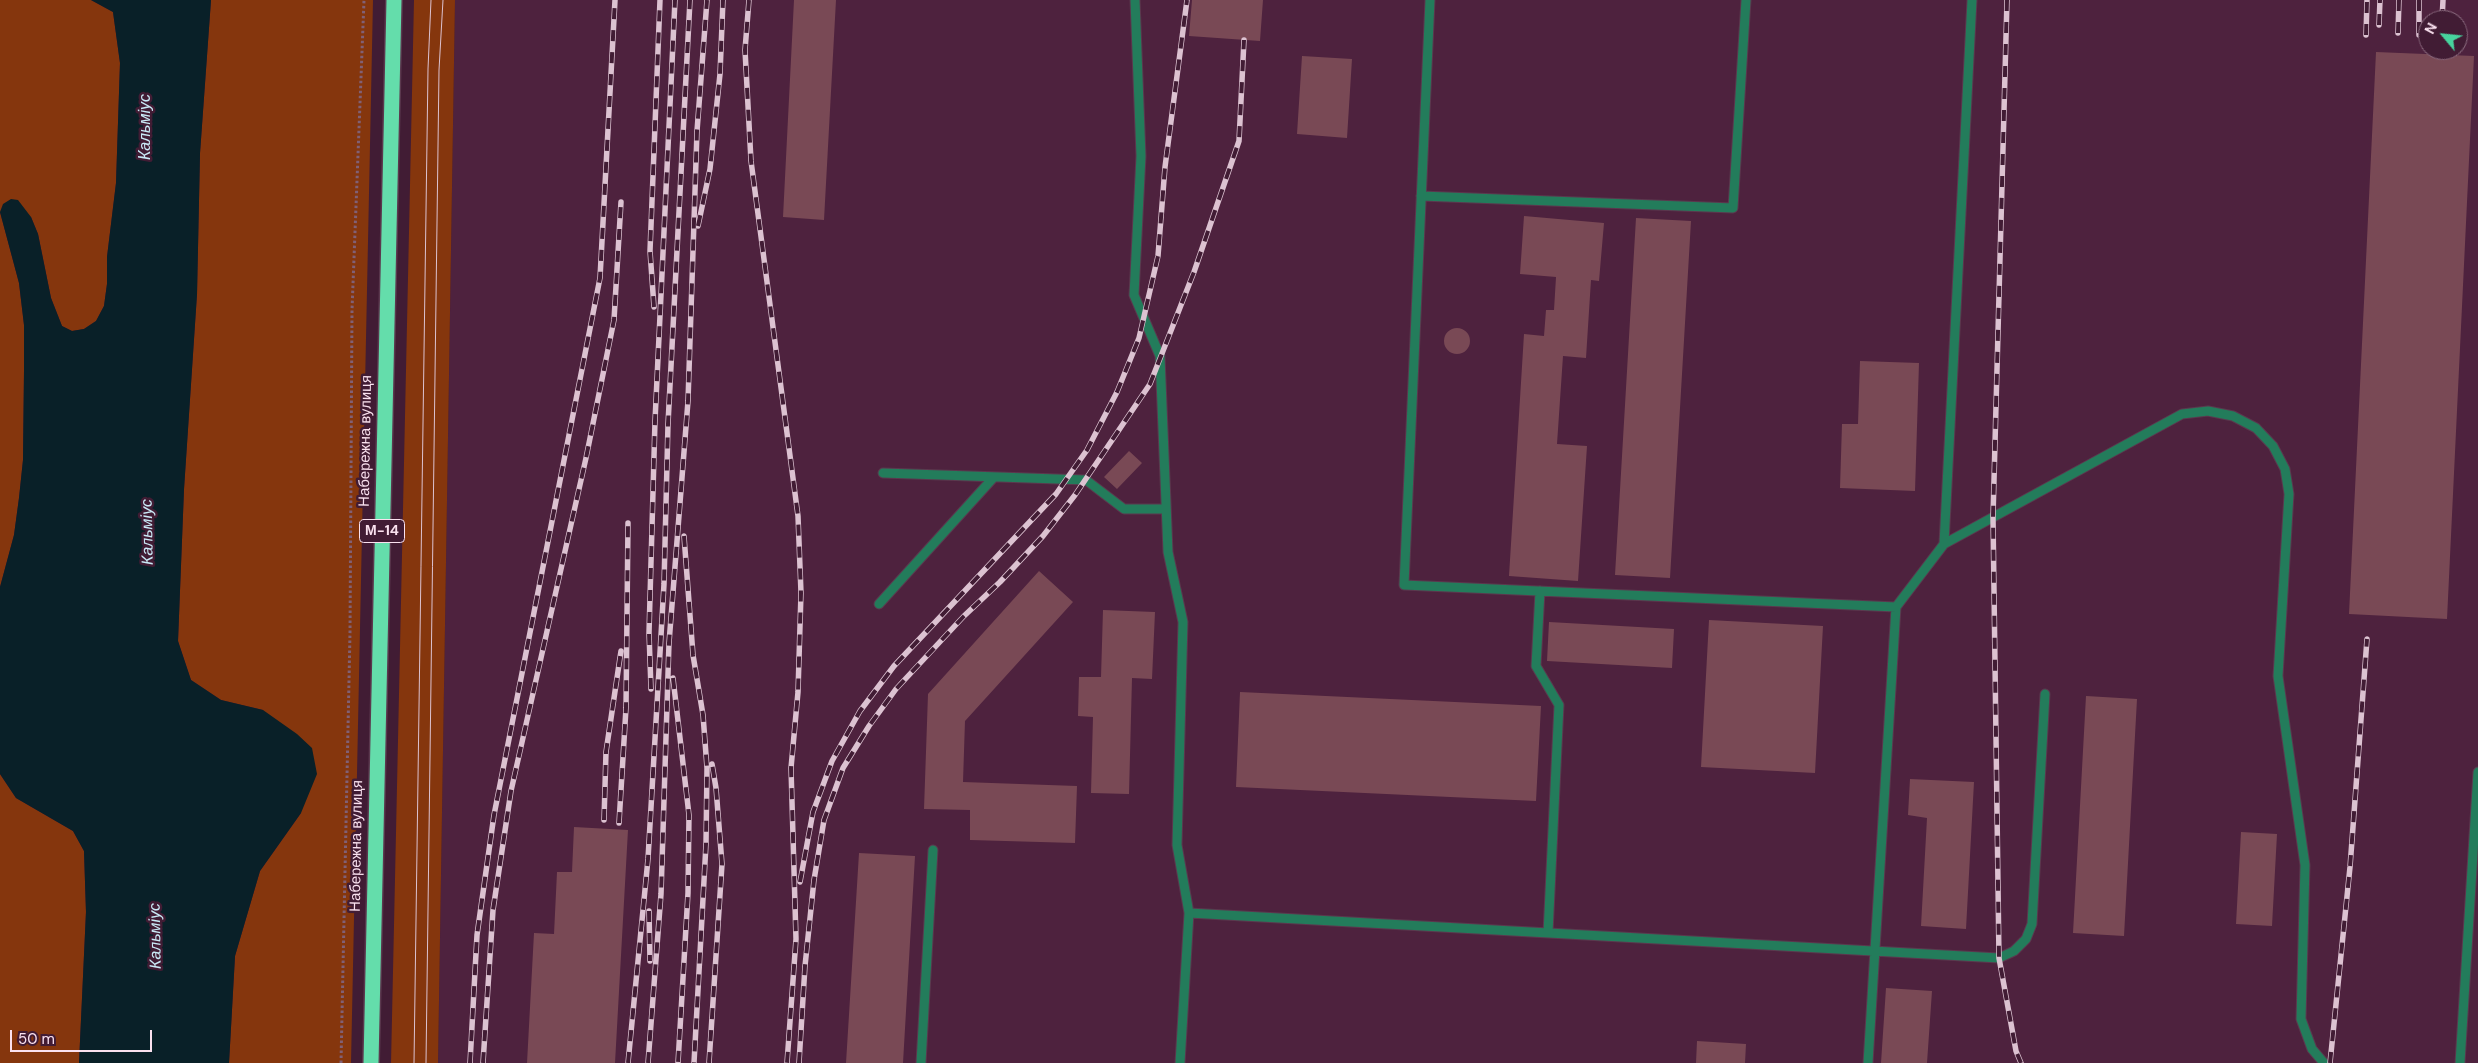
<!DOCTYPE html>
<html>
<head>
<meta charset="utf-8">
<style>
	body { margin:0 }
	#map { position:relative; width:2478px; height:1063px; overflow:hidden; background:#411c34; font-family:"DM Sans",sans-serif }
	canvas { display:block }
	.north { position:absolute; left:2418px; top:10px; width:50px; height:50px; box-sizing:border-box; background:#411c34; border:1px solid #8b6b7f; border-radius:50%; rotate:298deg; font-size:14px; font-weight:700; line-height:20px; text-align:center; color:#fae1ef }
	.north::after { content:''; display:block; margin:auto; width:18px; height:22px; background:#47d49e; clip-path:polygon(50% 0,100% 100%,50% 72%,0 100%) }
	.scale { position:absolute; left:10px; top:1030px; width:142px; height:22px; box-sizing:border-box; border:2px solid #fae1ef; border-top:0; padding-left:6px; font-size:15px; line-height:18px; white-space:nowrap; color:#fae1ef; -webkit-text-stroke:4px #411c34; paint-order:stroke }
</style>
</head>
<body>
<div id="map">
<canvas width="2478" height="1063"></canvas>
<div class="north">N</div>
<div class="scale">50 m</div>
</div>
<script>
const ctx = document.querySelector('canvas').getContext('2d');
ctx.lineJoin = 'round';
function fill(path, color) {
  ctx.fillStyle = color;
  ctx.fill(path, 'evenodd');
}
function poly(rows) {
  const path = new Path2D();
  for (const r of rows) {
    if (r.length === 3) {
      path.moveTo(r[0] + r[2], r[1]);
      path.arc(r[0], r[1], r[2], 0, 2 * Math.PI);
      continue;
    }
    path.moveTo(r[0], r[1]);
    for (let i = 2; i < r.length; i += 2) path.lineTo(r[i], r[i + 1]);
  }
  return path;
}
function strokePath(path, color, width, dash) {
  ctx.strokeStyle = color;
  ctx.lineWidth = width;
  ctx.lineCap = dash ? 'butt' : 'round';
  ctx.setLineDash(dash || []);
  ctx.stroke(path);
}
function drawText(font, color, halo, rows, align = 'center') {
  ctx.font = font + ' "DM Sans",sans-serif';
  ctx.lineWidth = 5;
  ctx.setLineDash([]);
  ctx.textBaseline = 'middle';
  ctx.strokeStyle = halo;
  ctx.fillStyle = color;
  for (const [text, x, y, turn = 0] of rows) {
    ctx.save();
    ctx.translate(x, y);
    ctx.rotate((+turn || 0) * Math.PI / 180);
    ctx.textAlign = isNaN(turn) ? turn : align;
    if (halo) ctx.strokeText(text, 0, 0);
    ctx.fillText(text, 0, 0);
    ctx.restore();
  }
}
const built = poly([
	[455,0,2478,0,2478,1063,438,1063],
	[2428,20,2458,20,2458,50,2428,50]
]);
const green = poly([
	[0,0,91,0,113,12,120,63,116,183,107,257,107,284,104,306,96,321,84,329,72,331,62,326,51,298,38,234,31,217,0,212,19,283,24,325,24,372,23,460,19,498,14,535,0,587],
	[211,0,373,0,351,1063,229,1063,235,956,260,871,301,813,263,710,221,700,191,680,178,641,184,489,197,294,200,153],
	[414,0,455,0,438,1063,391,1063],
	[0,774,16,798,73,831,84,851,86,912,79,1063,0,1063]
]);
const water = poly([
	[91,0,211,0,200,153,197,294,184,489,178,641,191,680,221,700,263,710,297,734,312,748,317,774,301,813,260,871,235,956,229,1063,79,1063,86,912,84,851,73,831,16,798,0,774,0,587,14,535,19,498,23,460,24,372,24,325,19,283,0,212,3,204,11,199,18,200,31,217,38,234,51,298,62,326,72,331,84,329,96,321,104,306,107,284,107,257,116,183,120,63,113,12]
]);
const building = poly([
	[794,0,836,0,824,220,783,217],
	[1192,0,1263,0,1260,41,1189,36],
	[2376,52,2474,56,2447,619,2349,614],
	[1302,56,1352,59,1347,138,1297,134],
	[1524,216,1604,223,1599,281,1591,280,1586,358,1563,356,1557,444,1587,446,1578,581,1509,576,1524,334,1544,336,1546,310,1554,310,1556,277,1520,274],
	[1636,218,1691,221,1670,578,1615,575],
	[1457,341,13],
	[1860,361,1919,363,1915,491,1840,488,1842,424,1858,424],
	[1129,451,1142,463,1117,489,1104,477],
	[1039,571,1073,602,965,721,963,782,1077,786,1075,843,970,840,970,810,924,809,928,694],
	[1103,610,1155,612,1152,679,1132,678,1129,794,1091,793,1093,717,1078,716,1079,677,1101,677],
	[1709,620,1823,626,1815,773,1701,767],
	[1549,622,1674,629,1672,668,1547,661],
	[1240,692,1541,706,1536,801,1236,787],
	[2086,696,2137,699,2124,936,2073,933],
	[1910,779,1974,782,1966,929,1921,926,1927,818,1908,815],
	[574,827,628,830,615,1063,527,1063,534,933,554,934,557,872,572,872],
	[2241,832,2277,834,2272,926,2236,924],
	[859,853,915,856,903,1063,846,1063],
	[1886,988,1932,991,1927,1063,1881,1063],
	[1697,1041,1746,1044,1745,1063,1696,1063]
]);
const path = poly([
	[341,1063,350,633,352,310,364,0]
]);
const lane = poly([
	[1135,0,1141,156,1134,295,1160,356,1168,552,1183,622,1177,845,1189,913,1180,1063],
	[1430,0,1404,585,1896,607],
	[1421,196,1733,208,1746,0],
	[883,473,1086,480,1124,509,1166,509],
	[1944,544,1972,0],
	[1540,591,1536,666,1559,705,1548,933],
	[879,604,994,477],
	[1189,913,1999,958,2014,951,2026,939,2032,924,2045,694],
	[921,1063,933,850],
	[1868,1063,1896,607,1944,544,2182,414,2208,411,2233,416,2256,428,2273,446,2285,469,2289,494,2278,676,2305,865,2301,1019,2312,1049,2324,1063],
	[2460,1063,2478,772]
]);
const highway = poly([
	[371,1063,394,0]
]);
const tram = poly([
	[414,1063,428,69,431,0],
	[426,1063,439,70,443,0]
]);
const rail = poly([
	[749,0,745,50,751,161,798,516,801,593,798,692,791,768,796,939,787,1063],
	[2007,0,1993,517,1999,958,2016,1051,2021,1063],
	[2419,0,2419,35],
	[2442,20,2443,0],
	[2379,25,2380,0],
	[2398,33,2399,0],
	[2366,35,2367,0],
	[698,226,710,169,720,74,723,0],
	[654,307,650,251,660,0],
	[684,536,693,655,703,715,707,768,706,844,694,1063],
	[673,678,689,815,688,893,678,1063],
	[651,689,649,633,655,421,675,0],
	[604,820,606,752,621,651],
	[619,823,626,708,628,523],
	[800,882,813,812,832,761,860,711,894,666,1056,494,1087,450,1117,392,1139,338,1158,256,1165,167,1187,0],
	[649,911,650,961],
	[470,1063,477,935,494,815,600,278,615,0],
	[483,1063,493,910,511,791,586,458,614,320,621,202],
	[628,1063,648,859,664,584,668,424,690,0],
	[648,1063,661,894,669,643,688,401,697,131,707,0],
	[709,1063,722,864,716,788,712,764],
	[799,1063,805,966,814,880,824,820,843,768,869,726,896,689,964,616,1000,582,1043,536,1075,495,1150,384,1194,272,1239,141,1244,40],
	[2330,1063,2350,867,2367,639]
]);
const shields = [
	[382,531,45]
];
const shieldNames = [
	["М-14",382,531]
];
const streetNames = [
	["Набережна вулиця",366,441,-89],
	["Набережна вулиця",357,846,-89]
];
const waterNames = [
	["Кальміус",146,127,-90],
	["Кальміус",148,532,-91],
	["Кальміус",156,936,-91]
];
fill(built, '#4e223e');
fill(green, '#85360d');
fill(water, '#092028');
fill(building, '#794955');
strokePath(lane, '#5b384e', 11);
strokePath(highway, '#5b384e', 18);
strokePath(path, '#816075', 3, [2.5, 2.5]);
strokePath(lane, '#237c5b', 9);
strokePath(highway, '#64ddab', 15);
strokePath(tram, '#dcc2d1', 1);
strokePath(rail, '#dcc2d1', 5.5);
strokePath(rail, '#411c34', 4, [11]);
for (const [x, y, w] of shields) {
  const box = new Path2D();
  box.roundRect(x - w / 2, y - 11.5, w, 23, 4);
  ctx.fillStyle = '#411c34';
  ctx.fill(box);
  strokePath(box, '#fae1ef', 1);
}
drawText('bold 14px', '#fae1ef', null, shieldNames);
drawText('15px', '#fae1ef', '#411c34', streetNames);
drawText('italic 16px', '#caeaf7', '#411c34', waterNames);
</script>
</body>
</html>
